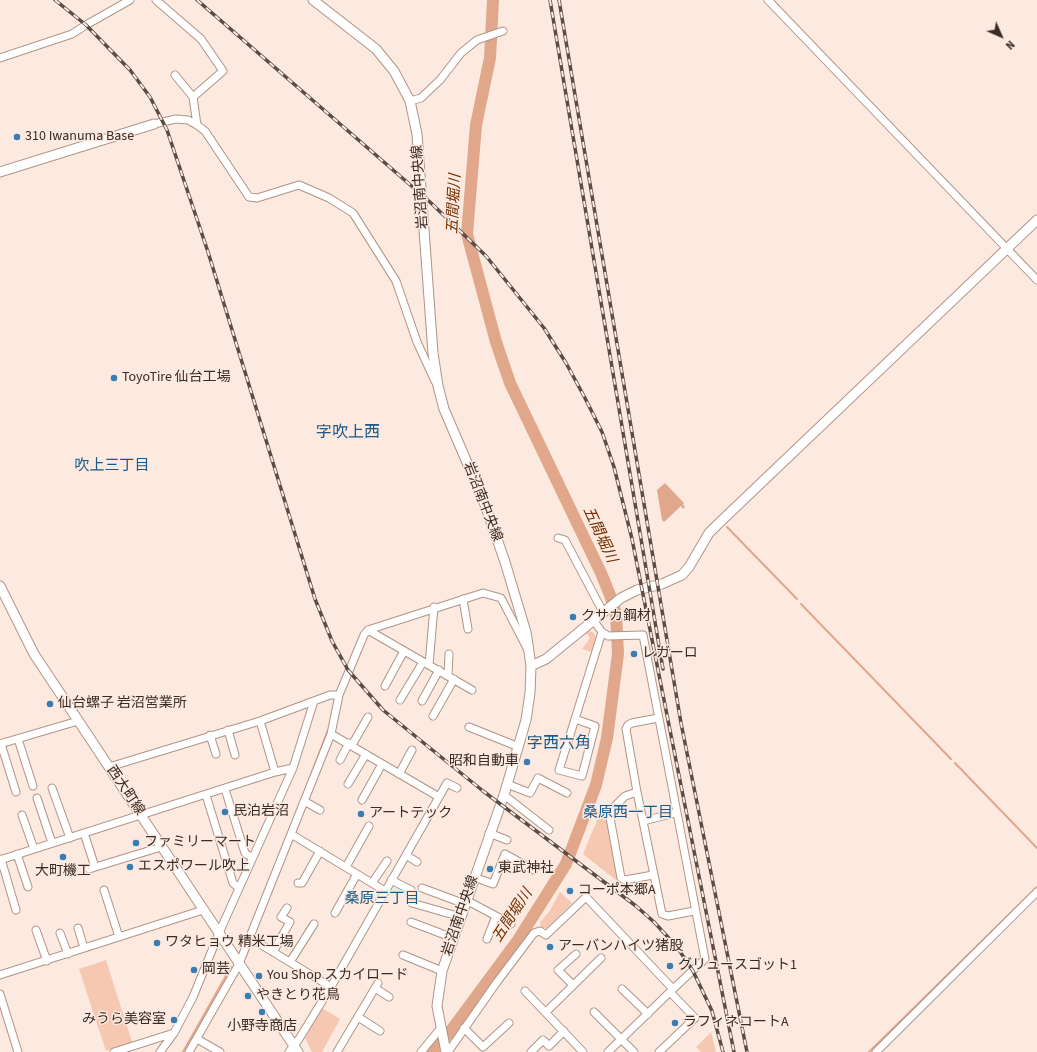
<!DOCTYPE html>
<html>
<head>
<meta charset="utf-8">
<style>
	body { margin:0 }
	#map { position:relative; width:1037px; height:1052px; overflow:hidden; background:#fce9e0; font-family:"Source Sans 3",sans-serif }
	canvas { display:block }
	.north { position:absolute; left:981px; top:16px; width:40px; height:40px; -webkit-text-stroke:3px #fce9e0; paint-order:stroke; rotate:135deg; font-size:11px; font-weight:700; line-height:16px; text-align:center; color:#382c27 }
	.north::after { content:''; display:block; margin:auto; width:14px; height:18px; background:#382c27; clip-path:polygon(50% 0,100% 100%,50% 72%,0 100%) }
</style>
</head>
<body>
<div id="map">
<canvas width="1037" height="1052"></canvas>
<div class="north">N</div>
</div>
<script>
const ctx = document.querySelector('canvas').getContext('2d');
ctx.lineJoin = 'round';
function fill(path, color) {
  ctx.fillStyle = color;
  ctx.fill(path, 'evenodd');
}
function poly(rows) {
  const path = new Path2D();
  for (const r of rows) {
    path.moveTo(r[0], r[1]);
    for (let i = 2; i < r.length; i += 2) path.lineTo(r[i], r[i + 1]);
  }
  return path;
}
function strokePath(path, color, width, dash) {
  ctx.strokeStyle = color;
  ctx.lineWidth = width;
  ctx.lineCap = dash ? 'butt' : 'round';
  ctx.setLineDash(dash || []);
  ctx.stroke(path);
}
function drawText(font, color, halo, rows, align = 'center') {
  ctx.font = font + ' "Source Sans 3","Noto Sans JP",sans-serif';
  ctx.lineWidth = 3;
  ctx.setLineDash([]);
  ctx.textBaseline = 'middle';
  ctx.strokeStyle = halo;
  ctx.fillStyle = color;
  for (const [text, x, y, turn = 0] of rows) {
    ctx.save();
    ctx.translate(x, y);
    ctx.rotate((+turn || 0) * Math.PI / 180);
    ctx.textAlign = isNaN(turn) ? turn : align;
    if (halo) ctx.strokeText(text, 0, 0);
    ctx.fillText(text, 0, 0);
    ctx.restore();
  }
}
const green = poly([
	[588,630,594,633,596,638,592,652,582,649,590,638,586,632],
	[608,814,621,884,583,854,598,818],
	[560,892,572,903,547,928,541,928,540,922,549,912],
	[106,960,132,1042,106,1051,79,969],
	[322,1008,340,1019,322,1052,312,1052,305,1038],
	[711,1032,716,1052,701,1052,696,1047]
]);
const water = poly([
	[665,483,684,503,683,505,685,507,683,509,681,506,664,522,662,520,657,490]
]);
const stream = poly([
	[727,527,797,599],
	[801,604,951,759],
	[955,763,1037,848],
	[307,785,328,730],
	[183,1052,231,967],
	[869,1052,1037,887]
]);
const river = poly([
	[432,1052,450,1032,518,940,566,864,596,785,607,738,618,654,616,614,610,595,601,573,510,383,496,342,467,234,476,125,490,58,493,0]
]);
const street = poly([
	[156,0,201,39,223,71,193,97,197,125],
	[768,0,1037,280],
	[0,58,72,34,86,25,130,0],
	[175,75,193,97],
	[410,101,421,98,440,80,461,53,477,40,503,31],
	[154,124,176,119,188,120,197,125,205,131,249,197,257,198,299,185,329,198,353,213,396,281,417,342,435,381],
	[558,538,565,540,603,612],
	[463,599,468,629],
	[593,620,602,632,608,636,643,635,705,959,673,989],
	[368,630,472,690],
	[429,665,434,607],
	[448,675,449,654],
	[385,686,404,651],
	[400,700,423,662],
	[422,701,439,670],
	[433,716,454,679],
	[658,718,632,723,628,725,626,729,637,792,662,914,668,916,694,911],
	[575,719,595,726,582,776,559,770,575,719,602,632],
	[260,721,275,772],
	[469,727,519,747],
	[228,730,235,755],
	[331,734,291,834,385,891],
	[210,735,216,754],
	[18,739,33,786],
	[0,744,78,721],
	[1,744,16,792],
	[352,745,368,717],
	[340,760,349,743],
	[109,767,260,721,330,695,339,695],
	[399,774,412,750],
	[348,784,366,754],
	[507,784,530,793,538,778,567,793],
	[52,788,70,838],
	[225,789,245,853,252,858],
	[637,792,625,796,609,812,621,878,625,880,653,875],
	[206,795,233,883,239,888],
	[504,795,549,830],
	[439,797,331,734,339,695,364,635,368,630,483,593,501,598,528,650],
	[37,798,52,843],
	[362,800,382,764],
	[304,801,320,810],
	[22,815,34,849],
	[643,821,675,813],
	[84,833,95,867],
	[489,833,507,840],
	[17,854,28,887],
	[406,855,417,862],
	[1,859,16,910],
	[0,860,275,772,293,768],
	[346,867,369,826],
	[89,869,161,847],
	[474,877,493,884,505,854,534,870],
	[391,880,411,890],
	[298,883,302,883,320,851],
	[372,883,387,861],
	[422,888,465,904],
	[104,890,119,937],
	[466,900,511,924],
	[412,903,461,917],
	[335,913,357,874],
	[411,922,453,938],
	[78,928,84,948],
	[36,930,47,961],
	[60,933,68,954],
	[250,938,331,987],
	[487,939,496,916],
	[273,952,290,922,281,917,287,908],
	[403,955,442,971],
	[290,962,314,924],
	[0,975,203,910],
	[573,985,558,970,576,954],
	[375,988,389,997],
	[622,989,648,1014],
	[525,991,583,1052],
	[0,994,18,1052],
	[546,1012,601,958],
	[594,1012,634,1052],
	[358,1017,380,1031],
	[464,1028,483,1047,509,1023],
	[197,1039,220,1052],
	[114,1052,174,1033],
	[160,1052,174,1033,193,997,219,933,293,768,314,701],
	[189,1052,239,964,291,834],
	[289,1052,299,1039,332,985,447,783,457,788],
	[337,1052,378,983],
	[421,1052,440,1029],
	[448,1052,497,982,534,933,540,931,546,935,586,897,673,989,608,1052],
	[531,1052,543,1040,549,1046,564,1031],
	[659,1052,695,1018,670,992],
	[876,1052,1037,892]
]);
const secondary = poly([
	[313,0,376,49,394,71,410,101,417,134,433,353,438,386,444,409,484,502,505,562,526,632,528,645,531,666,530,693,526,720,504,795,442,971,437,1006,446,1052],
	[0,172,154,124],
	[0,586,34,654,298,1052],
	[531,666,546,659,621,598,637,590,662,584,682,575,689,567,709,533,718,524,1037,220]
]);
const rail = poly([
	[55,0,86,25,130,70,150,97,167,130,208,252,315,599,332,641,348,670,383,710,483,791,636,906,654,922,677,947,693,971,712,1011,723,1052],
	[197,0,430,202,486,256,544,328,566,363,585,398,602,432,614,467,632,539,734,1052],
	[550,0,663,669],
	[559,0,681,723,747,1052]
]);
const markers = [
	[17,137,4,"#387db2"],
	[114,378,4,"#387db2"],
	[573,617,4,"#387db2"],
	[634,654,4,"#387db2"],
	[50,704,4,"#387db2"],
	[527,762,4,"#387db2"],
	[225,812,4,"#387db2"],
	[361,814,4,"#387db2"],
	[136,843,4,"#387db2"],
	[63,857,4,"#387db2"],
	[130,867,4,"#387db2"],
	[490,869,4,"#387db2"],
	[570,891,4,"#387db2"],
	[157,943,4,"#387db2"],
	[550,947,4,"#387db2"],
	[670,966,4,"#387db2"],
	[194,970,4,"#387db2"],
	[259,976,4,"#387db2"],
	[248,996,4,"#387db2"],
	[262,1012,4,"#387db2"],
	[174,1020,4,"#387db2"],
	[675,1023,4,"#387db2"]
];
const poiNames = [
	["310 Iwanuma Base",25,137],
	["ToyoTire 仙台工場",122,378],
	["クサカ鋼材",581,617],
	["レガーロ",642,654],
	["仙台螺子 岩沼営業所",58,704],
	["昭和自動車",519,762,"right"],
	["民泊岩沼",233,812],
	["アートテック",369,814],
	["ファミリーマート",144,843],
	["エスポワール吹上",138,867],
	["東武神社",498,869],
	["大町機工",63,872,"center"],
	["コーポ本郷A",578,891],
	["ワタヒョウ 精米工場",165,943],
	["アーバンハイツ猪股",558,947],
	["グリュースゴット1",678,966],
	["岡芸",202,970],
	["You Shop スカイロード",267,976],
	["やきとり花鳥",256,996],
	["みうら美容室",166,1020,"right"],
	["ラフィネコートA",683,1023],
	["小野寺商店",262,1027,"center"]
];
const streetNames = [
	["岩沼南中央線",421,187,-94],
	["岩沼南中央線",482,502,69],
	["西大町線",125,791,56],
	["岩沼南中央線",461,916,-71]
];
const waterNames = [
	["五間堀川",455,204,-87],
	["五間堀川",599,535,65],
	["五間堀川",513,916,-57]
];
const neighbourhoodNames = [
	["吹上三丁目",112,467],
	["桑原西一丁目",628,814],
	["桑原三丁目",382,900]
];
const quarterNames = [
	["字吹上西",348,433],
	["字西六角",559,744]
];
fill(green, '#f6c7b1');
fill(water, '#e1a78b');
strokePath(stream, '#e1a78b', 2);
strokePath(river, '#e1a78b', 12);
strokePath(street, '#b09486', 9);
strokePath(secondary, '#b09486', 11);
strokePath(street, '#fff', 7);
strokePath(secondary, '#fff', 9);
strokePath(rail, '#5a4c47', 3.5);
strokePath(rail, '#fce9e0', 2, [6]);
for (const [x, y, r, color] of markers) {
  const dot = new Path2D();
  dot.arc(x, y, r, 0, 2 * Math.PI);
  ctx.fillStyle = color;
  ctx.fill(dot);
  strokePath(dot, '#fce9e0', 1.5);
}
drawText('14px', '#382c27', '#fce9e0', poiNames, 'left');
drawText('14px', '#382c27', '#fce9e0', streetNames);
drawText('italic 15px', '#743002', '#fce9e0', waterNames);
drawText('15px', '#185a89', '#fce9e0', neighbourhoodNames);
drawText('16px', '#185a89', '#fce9e0', quarterNames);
</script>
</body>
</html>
